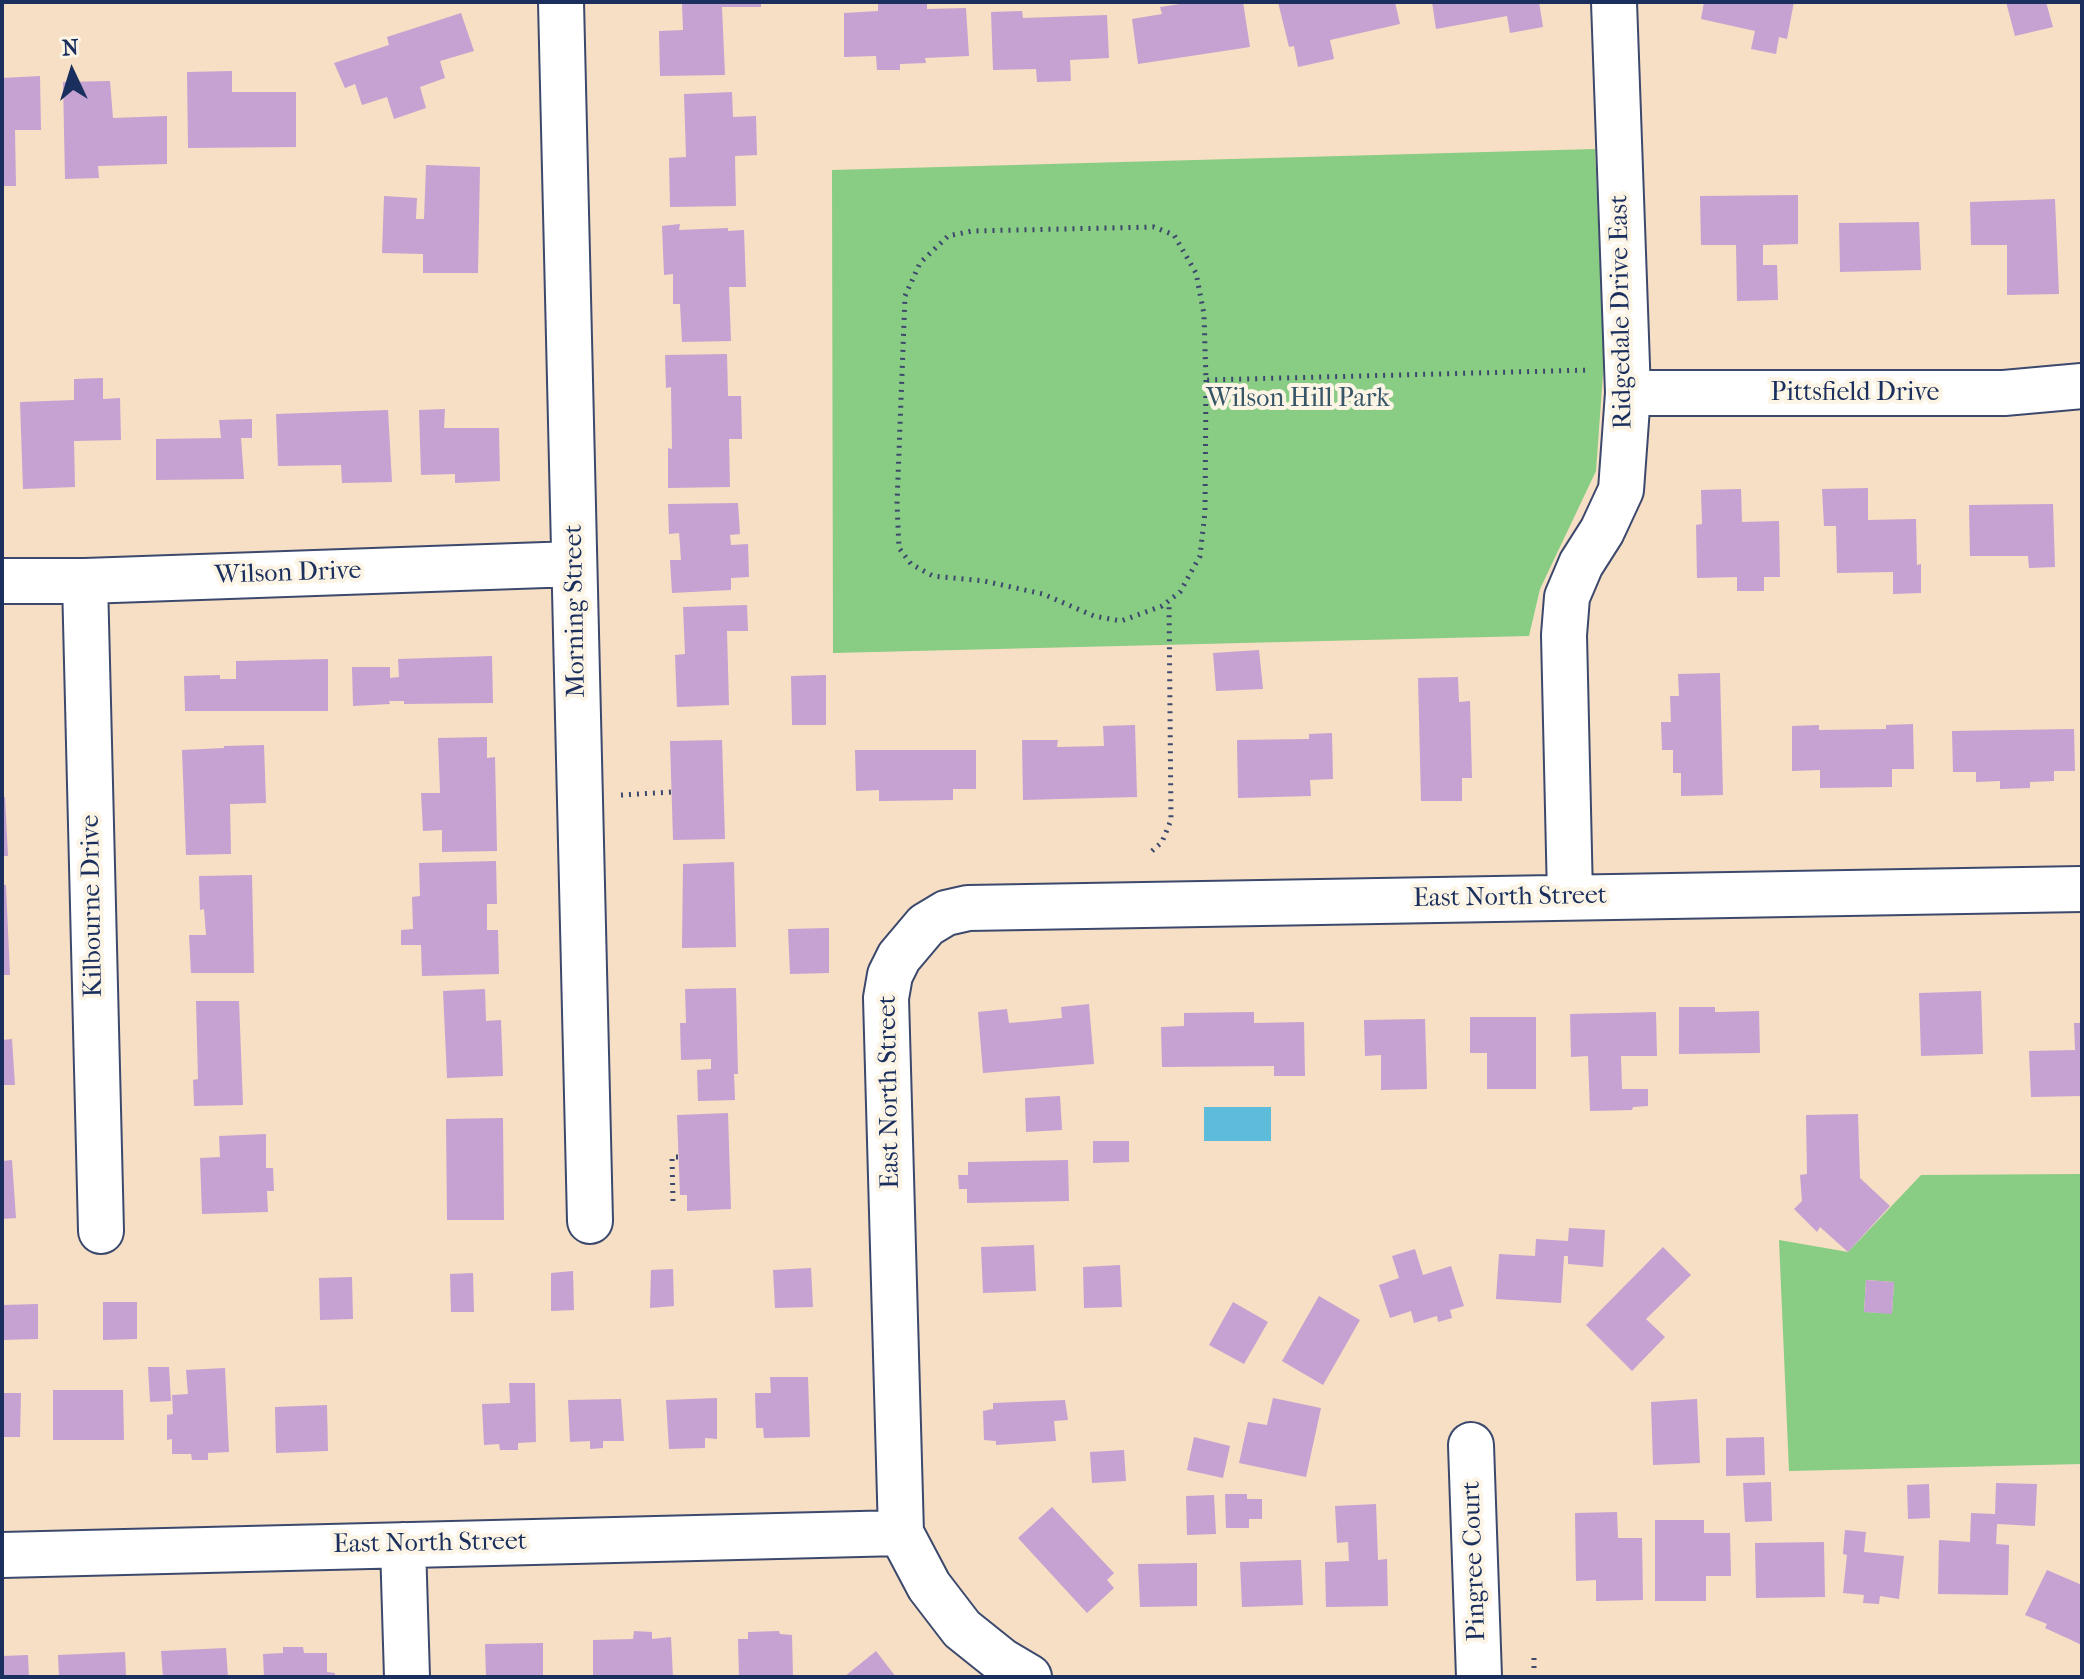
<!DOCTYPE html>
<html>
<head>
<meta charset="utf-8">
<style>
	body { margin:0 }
	#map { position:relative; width:2084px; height:1679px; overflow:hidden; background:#f6dfc4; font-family:"IM FELL French Canon",serif }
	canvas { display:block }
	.frame { position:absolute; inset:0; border:4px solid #1b2f5e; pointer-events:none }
	.north { position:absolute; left:32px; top:32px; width:80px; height:80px; -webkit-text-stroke:6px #fcf5e5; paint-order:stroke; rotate:356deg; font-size:22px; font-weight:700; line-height:32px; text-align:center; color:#1b2f5e }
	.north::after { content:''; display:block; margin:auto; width:28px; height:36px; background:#1b2f5e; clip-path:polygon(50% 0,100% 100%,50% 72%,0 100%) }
</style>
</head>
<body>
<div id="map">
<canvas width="2084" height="1679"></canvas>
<div class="frame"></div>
<div class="north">N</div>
</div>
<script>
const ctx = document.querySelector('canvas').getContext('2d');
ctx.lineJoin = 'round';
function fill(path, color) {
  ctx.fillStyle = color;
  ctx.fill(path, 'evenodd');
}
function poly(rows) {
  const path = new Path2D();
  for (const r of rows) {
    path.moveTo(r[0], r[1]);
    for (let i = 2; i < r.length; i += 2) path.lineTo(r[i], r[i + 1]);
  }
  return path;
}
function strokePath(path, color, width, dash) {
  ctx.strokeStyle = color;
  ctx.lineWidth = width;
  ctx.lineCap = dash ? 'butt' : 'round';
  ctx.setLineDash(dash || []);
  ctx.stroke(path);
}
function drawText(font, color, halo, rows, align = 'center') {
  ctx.font = font + ' "IM FELL French Canon",serif';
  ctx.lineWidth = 8;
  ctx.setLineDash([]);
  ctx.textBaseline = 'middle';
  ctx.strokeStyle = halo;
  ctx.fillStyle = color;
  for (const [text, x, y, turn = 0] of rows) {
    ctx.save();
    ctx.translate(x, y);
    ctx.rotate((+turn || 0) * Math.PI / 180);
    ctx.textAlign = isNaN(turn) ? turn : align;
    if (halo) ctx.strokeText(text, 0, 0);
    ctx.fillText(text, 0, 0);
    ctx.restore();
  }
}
const green = poly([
	[1595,149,1604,360,1596,471,1540,589,1529,636,833,653,832,170],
	[2082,1174,2082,1464,1789,1471,1779,1240,1848,1252,1921,1175],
	[1866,1280,1894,1282,1892,1313,1864,1312]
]);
const water = poly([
	[1204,1107,1271,1107,1271,1141,1204,1141]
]);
const building = poly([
	[682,2,761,2,761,7,722,7,725,75,660,76,659,31,683,30],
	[1193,2,1243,2,1250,47,1138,64,1132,19,1162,14,1160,7],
	[1278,2,1395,2,1400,24,1330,40,1334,59,1298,67,1294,46,1289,47],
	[1432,2,1539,2,1543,27,1510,33,1507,16,1436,29],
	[1704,2,1794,2,1787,39,1779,37,1776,54,1751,49,1755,31,1701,19],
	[2006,2,2046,2,2053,27,2015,36],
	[927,3,927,9,966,8,969,56,925,58,926,63,900,64,900,70,877,70,876,56,844,57,844,13,878,11,878,4],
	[1022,11,1023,18,1107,15,1109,58,1070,60,1071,81,1037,82,1036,69,993,70,991,12],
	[461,13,474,51,440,61,445,78,420,87,426,108,394,119,387,97,362,105,355,84,345,88,334,63,389,45,387,37],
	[232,71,232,92,296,92,296,147,188,148,187,72],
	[40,76,41,130,15,130,16,186,2,186,2,78],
	[110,81,113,118,167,116,167,164,98,166,99,178,65,179,63,82],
	[732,92,733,117,756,116,757,155,735,156,736,206,670,207,669,158,686,157,684,94],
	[426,165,480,167,478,273,423,273,423,254,382,253,384,196,417,198,416,219,424,219],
	[1798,195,1798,244,1763,245,1763,265,1777,265,1778,300,1737,301,1736,245,1701,245,1700,196],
	[2055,199,2059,294,2007,295,2007,245,1971,245,1970,202],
	[1919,222,1921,270,1840,272,1839,223],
	[680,224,679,230,728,228,728,231,744,230,746,287,729,287,731,341,682,342,680,304,673,304,673,274,664,275,662,226],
	[727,354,728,396,741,396,742,439,729,439,730,487,668,488,668,448,672,449,671,387,666,388,665,355],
	[103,378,103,399,120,398,121,440,74,441,75,487,23,489,20,402,74,400,74,379],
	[445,409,444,428,499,428,500,481,455,483,455,474,421,475,419,410],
	[388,410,392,482,342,483,341,465,278,466,276,414],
	[252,419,252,438,241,438,244,479,156,480,156,439,221,438,219,420],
	[1868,488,1868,520,1916,519,1917,565,1921,564,1921,593,1893,594,1893,572,1837,573,1836,526,1824,526,1822,489],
	[1741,489,1742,522,1779,521,1780,577,1764,577,1764,591,1737,591,1737,577,1697,578,1696,525,1702,524,1701,490],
	[738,503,740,534,730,535,731,545,748,544,749,577,731,578,731,590,672,593,670,560,681,560,679,533,669,534,668,504],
	[2053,504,2055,567,2029,568,2028,556,1970,556,1969,505],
	[747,605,748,631,727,631,729,705,677,707,675,655,685,654,683,607],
	[1259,650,1263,689,1216,691,1213,653],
	[492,656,493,703,404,704,404,701,389,701,390,704,353,706,352,667,390,667,390,678,399,677,398,659],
	[328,659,328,711,185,711,184,676,220,675,220,679,236,679,236,661],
	[1720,673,1723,795,1681,796,1681,773,1673,773,1673,750,1662,750,1661,722,1671,722,1670,696,1679,696,1678,674],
	[826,675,826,725,792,725,791,676],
	[1458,677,1459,702,1470,701,1472,778,1462,778,1462,801,1421,801,1418,678],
	[1913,724,1914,769,1892,769,1892,787,1820,788,1820,770,1792,771,1792,726,1819,725,1819,730,1886,729,1886,725],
	[1135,725,1137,797,1023,800,1022,740,1058,740,1057,747,1104,746,1103,726],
	[2074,729,2075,771,2054,771,2054,781,2030,782,2030,788,2000,789,2000,781,1976,782,1976,772,1953,772,1952,731],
	[1332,733,1333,779,1310,780,1311,796,1238,798,1237,740,1309,739,1309,734],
	[487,737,487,758,495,757,497,851,442,852,442,830,423,831,421,793,440,793,438,738],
	[722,740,725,839,673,840,670,741],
	[264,745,266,803,230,804,231,854,186,855,182,750,224,748,224,746],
	[855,750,976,750,976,789,953,789,953,800,879,801,879,790,856,791],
	[2,797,5,797,8,856,2,856],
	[496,861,497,904,487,904,487,930,498,930,499,974,422,976,421,945,401,945,401,930,413,929,412,897,420,896,419,863],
	[734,862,736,947,682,948,683,864],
	[252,875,254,973,191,973,189,935,206,935,204,909,200,910,199,876],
	[2,885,6,885,10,975,2,975],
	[829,928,829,973,790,974,788,929],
	[736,988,738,1074,734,1074,735,1100,698,1101,697,1070,711,1069,711,1059,681,1060,680,1023,686,1023,685,989],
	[485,989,486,1021,501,1020,503,1076,447,1078,443,991],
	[1981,991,1983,1054,1921,1056,1919,993],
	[196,1001,239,1001,243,1105,194,1106,193,1080,198,1079],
	[1089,1004,1094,1064,983,1073,978,1012,1007,1009,1009,1023,1034,1021,1062,1018,1061,1007],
	[1679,1007,1715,1007,1715,1012,1719,1012,1759,1011,1760,1053,1679,1054],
	[1254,1012,1254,1023,1304,1022,1305,1076,1274,1076,1274,1066,1162,1067,1161,1027,1184,1026,1184,1013],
	[1656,1012,1657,1056,1621,1056,1622,1089,1648,1089,1648,1106,1633,1107,1632,1110,1590,1111,1588,1056,1571,1057,1570,1014],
	[1470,1017,1536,1017,1536,1089,1487,1089,1487,1053,1470,1053],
	[1425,1019,1427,1089,1381,1090,1381,1055,1365,1056,1364,1020],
	[2074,1023,2082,1023,2082,1096,2031,1097,2029,1051,2075,1050],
	[12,1039,15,1085,2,1085,2,1040],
	[1060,1096,1062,1130,1026,1132,1025,1098],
	[728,1113,731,1209,687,1211,687,1195,680,1195,677,1115],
	[1858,1114,1860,1178,1890,1206,1848,1252,1820,1227,1817,1232,1794,1209,1802,1201,1800,1175,1807,1174,1806,1115],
	[503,1118,504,1220,447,1220,446,1119],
	[266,1134,266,1168,273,1168,274,1191,267,1191,268,1212,202,1214,200,1158,220,1157,219,1136],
	[1093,1141,1129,1141,1129,1162,1093,1163],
	[12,1160,16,1218,2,1219,2,1161],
	[1068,1160,1069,1201,967,1203,967,1189,959,1189,958,1175,968,1175,968,1162],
	[1569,1228,1605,1230,1603,1267,1568,1264,1568,1256,1564,1256,1561,1303,1496,1299,1499,1254,1535,1256,1536,1239,1568,1241],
	[1034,1245,1036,1291,983,1293,981,1247],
	[1663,1247,1691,1275,1646,1319,1665,1337,1632,1371,1586,1325],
	[1415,1249,1423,1275,1451,1266,1464,1306,1450,1310,1452,1318,1438,1322,1437,1316,1414,1323,1411,1311,1390,1318,1379,1285,1399,1278,1392,1256],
	[1120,1265,1122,1307,1084,1308,1083,1267],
	[811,1268,813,1307,775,1308,773,1270],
	[673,1269,674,1306,650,1308,651,1270],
	[573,1271,574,1310,551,1311,551,1273],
	[473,1273,474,1312,451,1312,450,1274],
	[352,1277,353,1319,320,1320,319,1278],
	[1866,1280,1894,1282,1892,1314,1864,1312],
	[1319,1296,1360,1320,1323,1385,1282,1361],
	[103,1302,137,1302,137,1339,103,1340],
	[1233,1302,1268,1322,1244,1364,1209,1345],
	[38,1304,38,1339,2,1340,2,1305],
	[148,1367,169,1367,171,1401,150,1402],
	[225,1368,229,1452,208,1453,208,1460,192,1460,191,1454,172,1454,172,1439,167,1440,167,1415,173,1414,172,1395,188,1394,186,1370],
	[770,1377,808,1377,810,1437,764,1438,763,1428,756,1428,755,1393,771,1393],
	[509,1383,535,1383,536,1442,518,1443,518,1450,500,1450,499,1444,484,1445,482,1404,510,1403],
	[53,1390,123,1390,124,1440,53,1440],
	[2,1393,21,1393,20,1437,2,1437],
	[717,1398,717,1439,705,1438,705,1448,669,1449,666,1400],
	[1273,1398,1321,1408,1306,1477,1239,1463,1248,1422,1267,1425],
	[621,1399,624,1441,603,1441,603,1448,590,1449,590,1441,570,1442,568,1400],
	[1697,1399,1700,1463,1653,1465,1651,1402],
	[1065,1400,1068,1420,1054,1421,1056,1441,996,1445,996,1441,984,1440,983,1411,993,1409,993,1403],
	[327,1405,328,1451,276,1453,275,1407],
	[1194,1437,1230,1446,1223,1478,1187,1470],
	[1764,1437,1765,1475,1726,1476,1726,1438],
	[1124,1450,1126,1481,1092,1483,1090,1452],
	[1771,1482,1772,1521,1745,1522,1743,1483],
	[1996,1483,2037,1484,2035,1526,1997,1524,1996,1544,2009,1545,2008,1595,1938,1594,1939,1540,1970,1542,1971,1513,1995,1514],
	[1929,1484,1930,1518,1908,1519,1907,1485],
	[1225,1494,1247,1494,1247,1499,1262,1499,1262,1519,1249,1519,1249,1528,1226,1528],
	[1214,1495,1216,1534,1187,1535,1186,1496],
	[1376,1504,1378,1560,1387,1559,1388,1606,1326,1607,1325,1562,1349,1561,1348,1542,1337,1543,1335,1506],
	[1052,1507,1114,1573,1107,1580,1114,1588,1087,1613,1018,1538],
	[1617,1512,1618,1538,1642,1538,1643,1600,1596,1601,1596,1580,1576,1581,1575,1513],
	[1655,1520,1704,1520,1704,1533,1730,1533,1731,1576,1706,1576,1706,1601,1655,1601],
	[1845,1530,1866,1532,1864,1552,1904,1556,1899,1599,1880,1596,1879,1604,1863,1603,1864,1595,1843,1593,1847,1555,1843,1554],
	[1824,1542,1825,1597,1756,1598,1755,1543],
	[1301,1560,1303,1605,1242,1607,1240,1562],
	[1197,1563,1197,1606,1140,1607,1138,1564],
	[2047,1570,2082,1585,2082,1645,2045,1628,2047,1624,2025,1615],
	[634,1631,652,1632,652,1639,671,1637,673,1677,593,1676,593,1640,633,1639],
	[779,1631,780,1634,792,1635,793,1677,739,1677,738,1639,748,1639,748,1632],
	[543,1643,543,1677,486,1677,485,1644],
	[283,1647,303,1647,304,1653,327,1653,327,1672,335,1673,335,1677,264,1677,263,1654,283,1653],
	[226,1648,228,1677,163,1677,161,1651],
	[876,1651,896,1677,844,1677],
	[125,1652,126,1677,59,1677,58,1655],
	[28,1655,29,1677,2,1677,2,1656]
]);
const path = poly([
	[1206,380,1205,512,1200,556,1180,592,1162,606,1121,621,1094,616,1043,594,984,581,933,576,911,564,899,548,897,504,905,296,920,263,948,236,972,231,1154,227,1174,235,1196,273,1204,314,1206,380,1590,370],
	[621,795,672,792],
	[1152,851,1162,842,1171,820,1169,602],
	[673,1201,672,1157,679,1157],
	[1534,1668,1534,1658]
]);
const minor = poly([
	[561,2,590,1221],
	[1628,393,2004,393,2082,386],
	[2,581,85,581,574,564],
	[85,581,101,1231],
	[1570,896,1564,635,1567,597,1581,564,1602,531,1621,490,1628,393,1614,2],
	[1471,1445,1479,1677],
	[403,1545,407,1677],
	[2,1555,901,1533],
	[1029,1677,1002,1661,962,1629,929,1586,901,1533,886,998,890,975,899,957,926,925,946,913,968,908,2082,889]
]);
const streetNames = [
	["Ridgedale Drive East",1622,312,-91],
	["Pittsfield Drive",1855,394],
	["Wilson Drive",288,574,-2],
	["Morning Street",576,611,-91],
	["East North Street",1510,898,-1],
	["Kilbourne Drive",93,906,-91],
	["East North Street",890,1092,-91],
	["East North Street",430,1544,-1],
	["Pingree Court",1475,1561,-92]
];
const parkNames = [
	["Wilson Hill Park",1298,400]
];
fill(green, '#89cc84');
fill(water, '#5cbcda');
fill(building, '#c5a2d1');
strokePath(minor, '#3c496d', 48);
strokePath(path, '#3c496d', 5, [2, 6]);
strokePath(minor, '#fff', 44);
drawText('26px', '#1b2f5e', '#fcf5e5', streetNames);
drawText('26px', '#365668', '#fcf5e5', parkNames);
</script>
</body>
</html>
